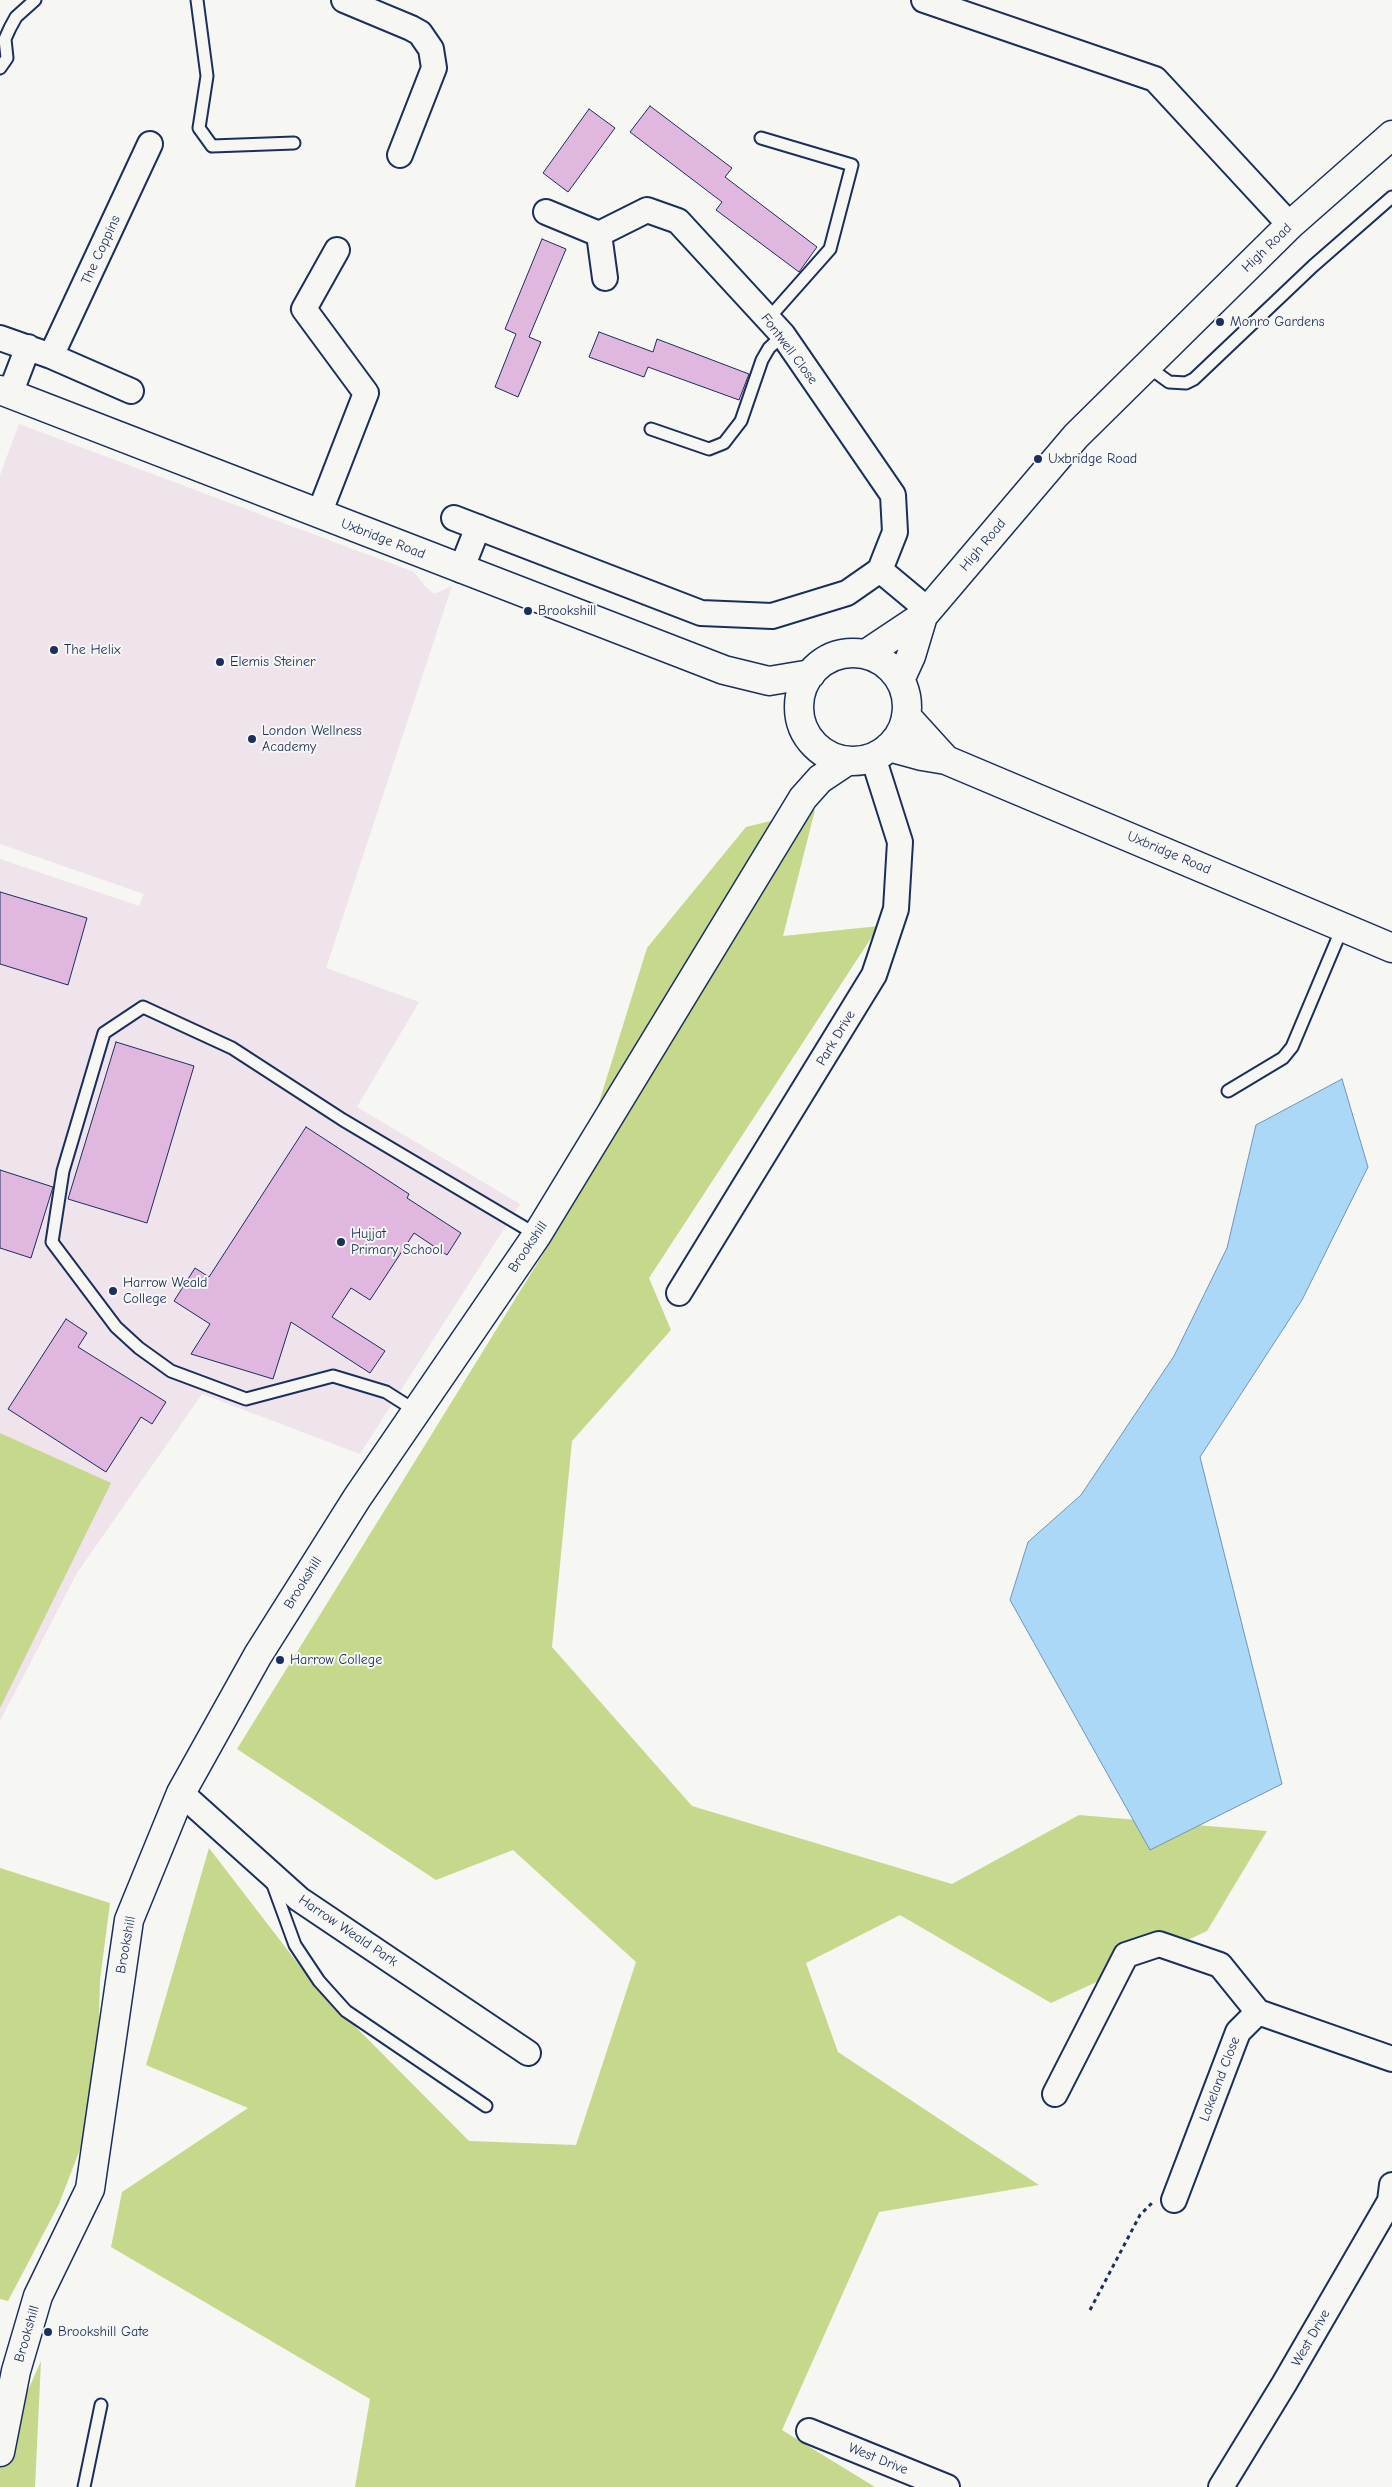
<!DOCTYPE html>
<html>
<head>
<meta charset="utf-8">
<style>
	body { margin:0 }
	canvas { display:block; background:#f6f6f2 }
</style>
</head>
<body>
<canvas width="1392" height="2487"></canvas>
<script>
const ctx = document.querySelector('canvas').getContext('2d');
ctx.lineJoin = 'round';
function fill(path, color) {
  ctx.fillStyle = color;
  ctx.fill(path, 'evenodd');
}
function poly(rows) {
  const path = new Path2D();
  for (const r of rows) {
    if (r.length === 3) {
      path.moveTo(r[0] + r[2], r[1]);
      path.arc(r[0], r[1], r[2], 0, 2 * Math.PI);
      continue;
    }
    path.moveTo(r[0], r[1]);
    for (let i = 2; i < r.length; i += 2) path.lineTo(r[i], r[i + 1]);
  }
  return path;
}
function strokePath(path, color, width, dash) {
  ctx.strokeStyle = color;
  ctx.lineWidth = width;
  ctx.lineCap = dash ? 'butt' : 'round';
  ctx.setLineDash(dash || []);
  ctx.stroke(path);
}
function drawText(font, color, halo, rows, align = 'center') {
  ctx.font = font + ' "Comic Neue",sans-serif';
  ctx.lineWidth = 4;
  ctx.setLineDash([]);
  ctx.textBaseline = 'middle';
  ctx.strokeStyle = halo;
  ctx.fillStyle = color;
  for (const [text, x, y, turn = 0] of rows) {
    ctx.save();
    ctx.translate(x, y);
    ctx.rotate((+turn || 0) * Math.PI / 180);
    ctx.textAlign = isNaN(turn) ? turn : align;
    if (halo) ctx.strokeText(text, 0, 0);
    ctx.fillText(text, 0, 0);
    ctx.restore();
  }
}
const built = poly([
	[19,424,414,572,425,586,434,594,452,586,326,968,419,1002,357,1107,520,1204,360,1454,202,1394,77,1573,0,1721,0,859,139,906,144,894,0,844,0,475]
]);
const green = poly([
	[815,810,783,936,879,926,649,1278,671,1330,572,1441,552,1647,692,1806,952,1884,1079,1815,1267,1831,1207,1931,1051,2003,900,1915,806,1963,838,2052,1039,2185,879,2212,782,2430,875,2487,355,2487,370,2399,111,2247,122,2192,248,2108,146,2065,209,1848,316,1987,469,2141,576,2145,636,1962,513,1850,436,1880,237,1749,561,1225,647,948,746,827],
	[0,1433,111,1483,0,1708],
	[0,1868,110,1903,100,1980,97,2081,87,2131,59,2204,8,2301,0,2299],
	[41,2361,35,2487,0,2487,0,2453]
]);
const water = poly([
	[1342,1079,1368,1167,1302,1300,1200,1457,1282,1784,1150,1850,1010,1600,1028,1542,1081,1495,1174,1356,1227,1248,1256,1125,1342,1079]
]);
const building = poly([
	[650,106,732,168,725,177,817,247,799,272,716,210,722,202,630,132,650,106],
	[589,109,615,128,568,192,543,173,589,109],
	[542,239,566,249,529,337,541,342,518,397,495,387,516,334,505,329,542,239],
	[599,332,653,352,657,339,749,374,739,400,648,367,644,377,589,357,599,332],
	[0,892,87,918,68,985,0,964,0,892],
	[116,1042,194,1066,147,1223,68,1199,116,1042],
	[306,1127,409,1194,407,1198,461,1233,447,1255,414,1233,370,1300,351,1288,332,1317,385,1351,370,1373,291,1322,273,1379,191,1354,210,1324,174,1301,195,1268,209,1277,306,1127],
	[0,1170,53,1187,31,1258,0,1248,0,1170],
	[66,1319,87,1333,78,1347,166,1402,152,1424,141,1417,106,1472,8,1409,66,1319]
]);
const path = poly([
	[1090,2310,1140,2215,1152,2203]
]);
const lane = poly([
	[197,0,207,76,199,128,212,146,294,143],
	[0,68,7,58,5,39,10,28,16,17,35,0],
	[761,138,852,165,830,249,768,319],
	[1147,366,1169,382,1186,383,1194,379,1313,266,1392,197],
	[651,429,709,449,724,443,741,421,762,360,769,348,783,335],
	[1228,1091,1283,1058,1292,1047,1343,926],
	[416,1411,386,1392,333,1376,246,1399,171,1371,139,1348,116,1327,52,1242,63,1171,104,1033,143,1007,232,1048,343,1120,537,1235],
	[272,1882,295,1945,319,1981,346,2011,486,2106],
	[84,2487,101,2405]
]);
const street = poly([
	[344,0,411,28,420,33,431,49,434,68,400,155],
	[924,0,1155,79,1290,225],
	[546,212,599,234],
	[0,338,51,356,131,391],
	[51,356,150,144],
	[10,394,28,347],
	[319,514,366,393,304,309,337,250],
	[454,518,701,613,772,616,847,593,880,570,895,532,893,495,783,335,678,221,647,210,599,234,605,278],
	[461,570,478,527],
	[880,570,928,610],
	[679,1293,874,975,896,909,900,842,873,757],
	[181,1793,299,1899,528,2053],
	[1055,2094,1126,1955,1159,1944,1220,1965,1258,2012],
	[1174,2200,1238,2032,1258,2012,1392,2059],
	[809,2431,947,2487],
	[1221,2487,1284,2384,1390,2201,1392,2185]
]);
const primary = poly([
	[0,390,724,670,769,681,811,674],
	[853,707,54],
	[866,654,923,616,1076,436,1290,225,1392,135],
	[900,680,911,656,923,616],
	[906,716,946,760],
	[889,747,922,756,946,760,1392,948],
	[0,2452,16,2371,38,2296,90,2189,129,1920,181,1793,258,1655,357,1498,537,1235,803,798,820,779,847,761]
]);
const markers = [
	[1220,322,5,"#1b2f5e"],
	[1038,459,5,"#1b2f5e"],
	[528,611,5,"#1b2f5e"],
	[54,650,5,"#1b2f5e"],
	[220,662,5,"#1b2f5e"],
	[252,739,5,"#1b2f5e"],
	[341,1242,5,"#1b2f5e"],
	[113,1291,5,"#1b2f5e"],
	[280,1660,5,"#1b2f5e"],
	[48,2332,5,"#1b2f5e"]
];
const streetNames = [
	["High Road",1267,248,-44],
	["The Coppins",101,250,-65],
	["Fontwell Close",789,349,53],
	["Uxbridge Road",383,539,21],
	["High Road",983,545,-50],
	["Uxbridge Road",1169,853,23],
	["Park Drive",836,1038,-59],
	["Brookshill",528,1247,-56],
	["Brookshill",303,1583,-58],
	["Harrow Weald Park",348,1931,34],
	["Brookshill",126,1945,-80],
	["Lakeland Close",1220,2079,-69],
	["Brookshill",27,2334,-74],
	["West Drive",1311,2338,-60],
	["West Drive",878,2459,22]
];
const poiNames = [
	["Monro Gardens",1230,322],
	["Uxbridge Road",1048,459],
	["Brookshill",538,611],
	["The Helix",64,650],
	["Elemis Steiner",230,662],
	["London Wellness",262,731],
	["Academy",262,747],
	["Hujjat",351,1234],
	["Primary School",351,1250],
	["Harrow Weald",123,1283],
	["College",123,1299],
	["Harrow College",290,1660],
	["Brookshill Gate",58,2332]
];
fill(built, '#efe3ec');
fill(green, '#c6d88c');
fill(water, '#aad8f6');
strokePath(water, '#7194b9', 1);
fill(building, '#dfb7df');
strokePath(building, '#1b2f5e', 1);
strokePath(lane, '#1b2f5e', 15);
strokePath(street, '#1b2f5e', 28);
strokePath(primary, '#1b2f5e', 31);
strokePath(path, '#1b2f5e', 3, [4, 4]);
strokePath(lane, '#f6f6f2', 11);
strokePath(street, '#f6f6f2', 24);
strokePath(primary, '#f6f6f2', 28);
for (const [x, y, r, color] of markers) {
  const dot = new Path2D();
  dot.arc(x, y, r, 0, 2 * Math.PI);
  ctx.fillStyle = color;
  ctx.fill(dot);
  strokePath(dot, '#f6f6f2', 2);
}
drawText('14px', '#1b2f5e', '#f6f6f2', streetNames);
drawText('14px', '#1b2f5e', '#f6f6f2', poiNames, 'left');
</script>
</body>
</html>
